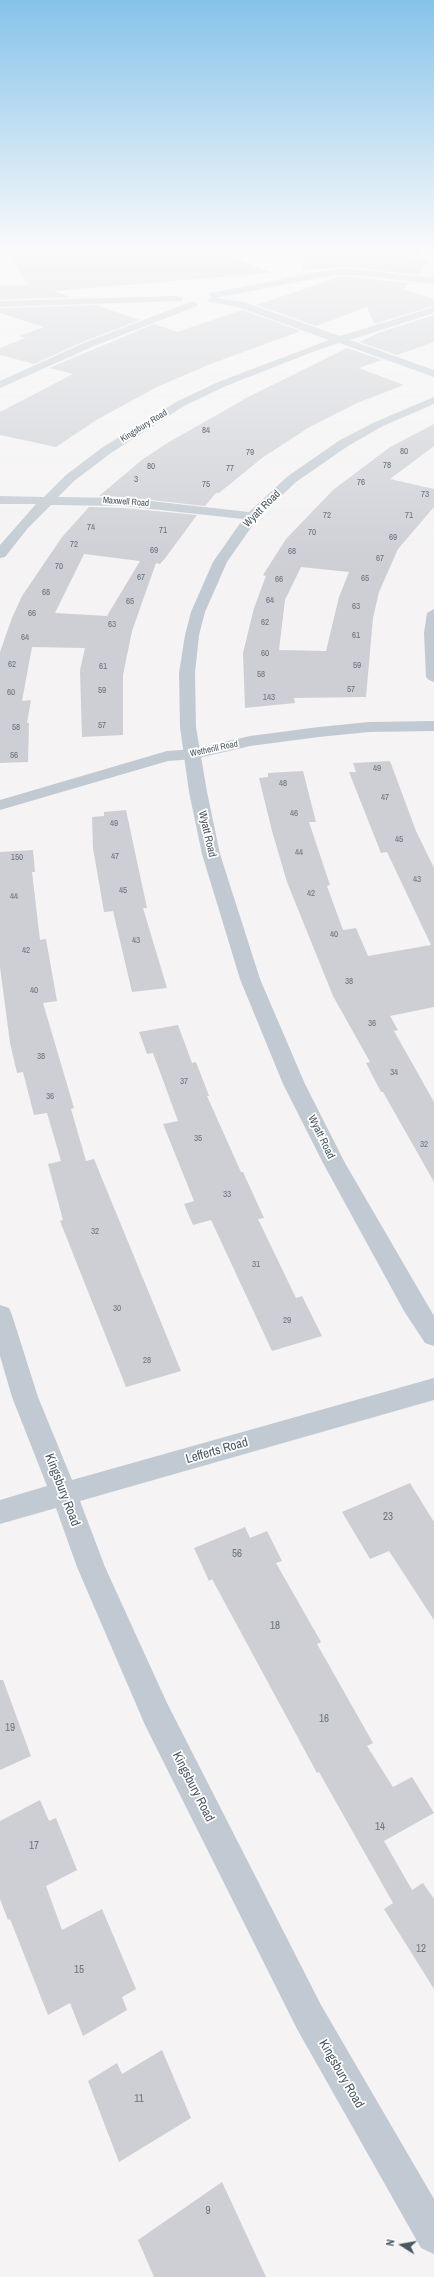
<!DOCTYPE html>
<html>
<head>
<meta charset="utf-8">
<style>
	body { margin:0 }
	#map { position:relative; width:434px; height:2277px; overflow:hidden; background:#f5f3f3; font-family:"Archivo Narrow",sans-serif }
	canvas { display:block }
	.north { position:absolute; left:382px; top:2225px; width:40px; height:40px; -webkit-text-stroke:3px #fff; paint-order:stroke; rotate:281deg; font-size:11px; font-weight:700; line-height:16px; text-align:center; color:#4a5661 }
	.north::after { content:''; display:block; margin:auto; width:14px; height:18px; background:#4a5661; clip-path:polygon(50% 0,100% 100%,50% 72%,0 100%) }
</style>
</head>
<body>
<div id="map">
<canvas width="434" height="2277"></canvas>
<div class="north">N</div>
</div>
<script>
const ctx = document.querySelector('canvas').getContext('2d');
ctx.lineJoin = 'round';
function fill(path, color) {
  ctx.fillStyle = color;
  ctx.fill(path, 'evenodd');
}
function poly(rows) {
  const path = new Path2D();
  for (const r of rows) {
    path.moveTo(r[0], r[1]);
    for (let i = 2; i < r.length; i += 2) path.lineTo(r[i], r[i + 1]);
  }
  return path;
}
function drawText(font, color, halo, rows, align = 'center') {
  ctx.font = font + ' "Archivo Narrow",sans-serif';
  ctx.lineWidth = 3.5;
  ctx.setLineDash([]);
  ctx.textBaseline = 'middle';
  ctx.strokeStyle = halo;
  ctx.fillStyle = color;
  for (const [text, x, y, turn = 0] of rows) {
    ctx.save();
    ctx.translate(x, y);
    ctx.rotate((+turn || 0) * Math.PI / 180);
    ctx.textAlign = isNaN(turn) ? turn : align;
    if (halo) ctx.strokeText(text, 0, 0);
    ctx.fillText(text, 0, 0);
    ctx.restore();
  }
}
const building = poly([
	[3,246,230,246,231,255,271,273,53,291,71,297,0,300,0,286,29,285],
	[304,246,427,246,415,259,429,261,417,275,349,267,303,270],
	[341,276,409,283,403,289,434,299,434,306,374,324,367,307,316,326,257,305],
	[96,305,140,320,85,341,34,364,0,355,0,348,25,338,19,336,44,327,0,313,0,308],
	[242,310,301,331,213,363,157,387,98,419,56,447,0,435,0,412,73,374,49,368,154,324,177,332],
	[434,315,434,342,397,355,359,342,378,333],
	[347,348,382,360,359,368,404,385,357,403,308,428,262,458,219,493,216,493,205,506,124,497,99,496,143,459,169,442,243,400,242,400],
	[434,424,434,446,390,479,434,489,434,507,398,549,379,592,373,618,366,697,294,698,295,703,245,708,243,653,254,608,266,576,263,575,286,539,333,490,390,447],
	[301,567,349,572,339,597,326,651,279,650,285,600],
	[89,507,124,508,197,515,166,557,160,564,156,563,132,631,123,675,123,735,82,737,80,670,85,648,32,647,22,701,31,700,27,723,29,723,28,762,0,763,0,652,12,618,22,596,62,537],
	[84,554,140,561,107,616,55,613],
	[390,761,416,831,434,868,434,1007,390,1016,398,1030,394,1031,434,1102,434,1182,383,1092,381,1092,366,1063,370,1062,333,996,287,882,272,831,259,778,268,777,268,773,303,771,316,822,309,822,330,885,327,886,343,930,356,928,368,956,431,945,387,852,381,853,349,772,356,772,353,763],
	[126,810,147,908,143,908,167,988,132,992,113,911,104,912,93,848,92,817,104,816,104,812],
	[33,850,35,872,32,872,40,940,46,939,57,1001,43,1003,74,1108,71,1109,86,1161,94,1159,181,1371,126,1387,60,1221,63,1220,48,1164,61,1161,47,1113,34,1115,23,1072,17,1073,10,1043,0,967,0,852],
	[178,1025,192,1063,196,1062,209,1096,207,1096,241,1172,243,1172,264,1218,258,1219,296,1298,302,1296,322,1336,272,1351,211,1220,193,1225,184,1204,194,1201,163,1124,178,1121,153,1053,147,1054,139,1032],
	[410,1483,434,1522,434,1620,389,1551,370,1559,342,1512],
	[245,1527,250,1538,267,1531,282,1561,276,1563,321,1642,317,1644,373,1743,367,1746,393,1787,412,1777,434,1813,384,1841,412,1890,423,1883,434,1899,434,1989,384,1909,393,1903,319,1772,317,1773,212,1579,209,1581,194,1548],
	[0,1680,3,1680,31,1756,0,1770],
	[40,1800,49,1821,56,1818,77,1870,46,1886,62,1930,102,1909,136,1989,122,1997,127,2010,83,2036,70,2003,48,2015,10,1919,8,1920,0,1899,0,1821],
	[162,2050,191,2118,119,2162,88,2081,117,2063,122,2074],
	[222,2182,266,2277,154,2277,138,2240]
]);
const minor = poly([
	[333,269,355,269,434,278,434,284,355,275,333,275,216,298,244,302,340,336,434,307,434,313,350,340,434,370,434,377,339,343,315,351,226,386,184,406,111,453,74,481,58,497,124,498,249,512,288,476,340,440,375,422,434,397,434,404,383,426,348,446,296,482,257,519,227,562,205,612,199,635,195,673,196,727,207,792,220,854,260,979,305,1084,345,1163,434,1316,434,1346,425,1343,404,1311,323,1163,283,1084,240,979,202,854,189,792,180,727,179,673,185,635,191,612,213,562,243,519,124,506,51,505,28,528,5,557,0,558,0,545,36,504,0,504,0,496,44,497,66,475,103,447,176,402,218,382,329,340,238,307,209,302,208,300,212,297,209,295,210,293,333,269],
	[178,296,182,297,182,301,0,307,0,301,178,296],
	[193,301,198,304,197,306,94,346,0,388,0,381,86,342,193,301],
	[434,609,434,682,429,680,426,677,424,633,427,613,434,609],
	[0,1305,9,1308,12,1315,38,1397,72,1480,434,1378,434,1400,80,1501,105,1567,167,1703,321,2005,434,2199,434,2254,421,2248,297,2029,145,1725,77,1567,56,1508,0,1524,0,1500,47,1486,12,1397,0,1356,0,1305]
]);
const tertiary = poly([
	[434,721,434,731,369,732,319,737,250,746,194,759,168,761,0,810,0,800,167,751,194,749,250,736,319,727,369,722,434,721]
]);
const farStreetnames = [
	["Kingsbury Road",144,426,-32],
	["Maxwell Road",126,502,4],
	["Wetherill Road",214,749,-12]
];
const numberNames = [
	["84",206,431],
	["80",404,452],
	["79",250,453],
	["78",387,466],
	["80",151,467],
	["77",230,469],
	["3",136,480],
	["76",361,483],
	["75",206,485],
	["73",425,495],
	["72",327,516],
	["71",409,516],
	["74",91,528],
	["71",163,531],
	["70",312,533],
	["69",393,538],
	["72",74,545],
	["69",154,551],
	["68",292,552],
	["67",380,559],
	["70",59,567],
	["67",141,578],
	["65",365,579],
	["66",279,580],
	["68",46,593],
	["64",270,601],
	["65",130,602],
	["63",356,607],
	["66",32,614],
	["62",265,623],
	["63",112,625],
	["61",356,636],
	["64",25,638],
	["60",265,654],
	["62",12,665],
	["59",357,666],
	["61",103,667],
	["58",261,675],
	["57",351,690],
	["59",102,691],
	["60",11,693],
	["143",269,698],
	["57",102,726],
	["58",16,728],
	["56",14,756],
	["49",377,769],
	["48",283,784],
	["47",385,798],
	["46",294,814],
	["49",114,824],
	["45",399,840],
	["44",299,853],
	["47",115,857],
	["150",17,858],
	["43",417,880],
	["45",123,891],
	["42",311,894],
	["44",14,897],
	["40",334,935],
	["43",136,941],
	["42",26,951],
	["38",349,982],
	["40",34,991],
	["36",372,1024],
	["38",41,1057],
	["34",394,1073],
	["37",184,1082],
	["36",50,1097],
	["35",198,1139],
	["32",424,1145],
	["33",227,1195],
	["32",95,1232],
	["31",256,1265],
	["30",117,1309],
	["29",287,1321],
	["28",147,1361]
];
const streetNames = [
	["Wyatt Road",262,509,-45],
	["Wyatt Road",207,834,77],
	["Wyatt Road",321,1137,64]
];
const nearNumbernames = [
	["23",388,1517],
	["56",237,1554],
	["18",275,1626],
	["16",324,1719],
	["19",10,1728],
	["14",380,1827],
	["17",34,1846],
	["12",421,1949],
	["15",79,1970],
	["11",139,2099],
	["9",208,2211]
];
const nearStreetnames = [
	["Lefferts Road",217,1451,-16],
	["Kingsbury Road",62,1490,69],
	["Kingsbury Road",193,1787,63],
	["Kingsbury Road",341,2074,60]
];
fill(building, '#cdcfd5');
fill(minor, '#c1cad2');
fill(tertiary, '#c1cad2');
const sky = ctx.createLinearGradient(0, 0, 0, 565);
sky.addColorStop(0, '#85c3ea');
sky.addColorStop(0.44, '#fafafa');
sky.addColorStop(1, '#fafafa00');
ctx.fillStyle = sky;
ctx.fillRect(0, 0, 434, 565);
drawText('9px', '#4a5661', '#fff', farStreetnames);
drawText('9px', '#6b747e', null, numberNames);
drawText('11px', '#4a5661', '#fff', streetNames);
drawText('11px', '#6b747e', null, nearNumbernames);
drawText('13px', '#4a5661', '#fff', nearStreetnames);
</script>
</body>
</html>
